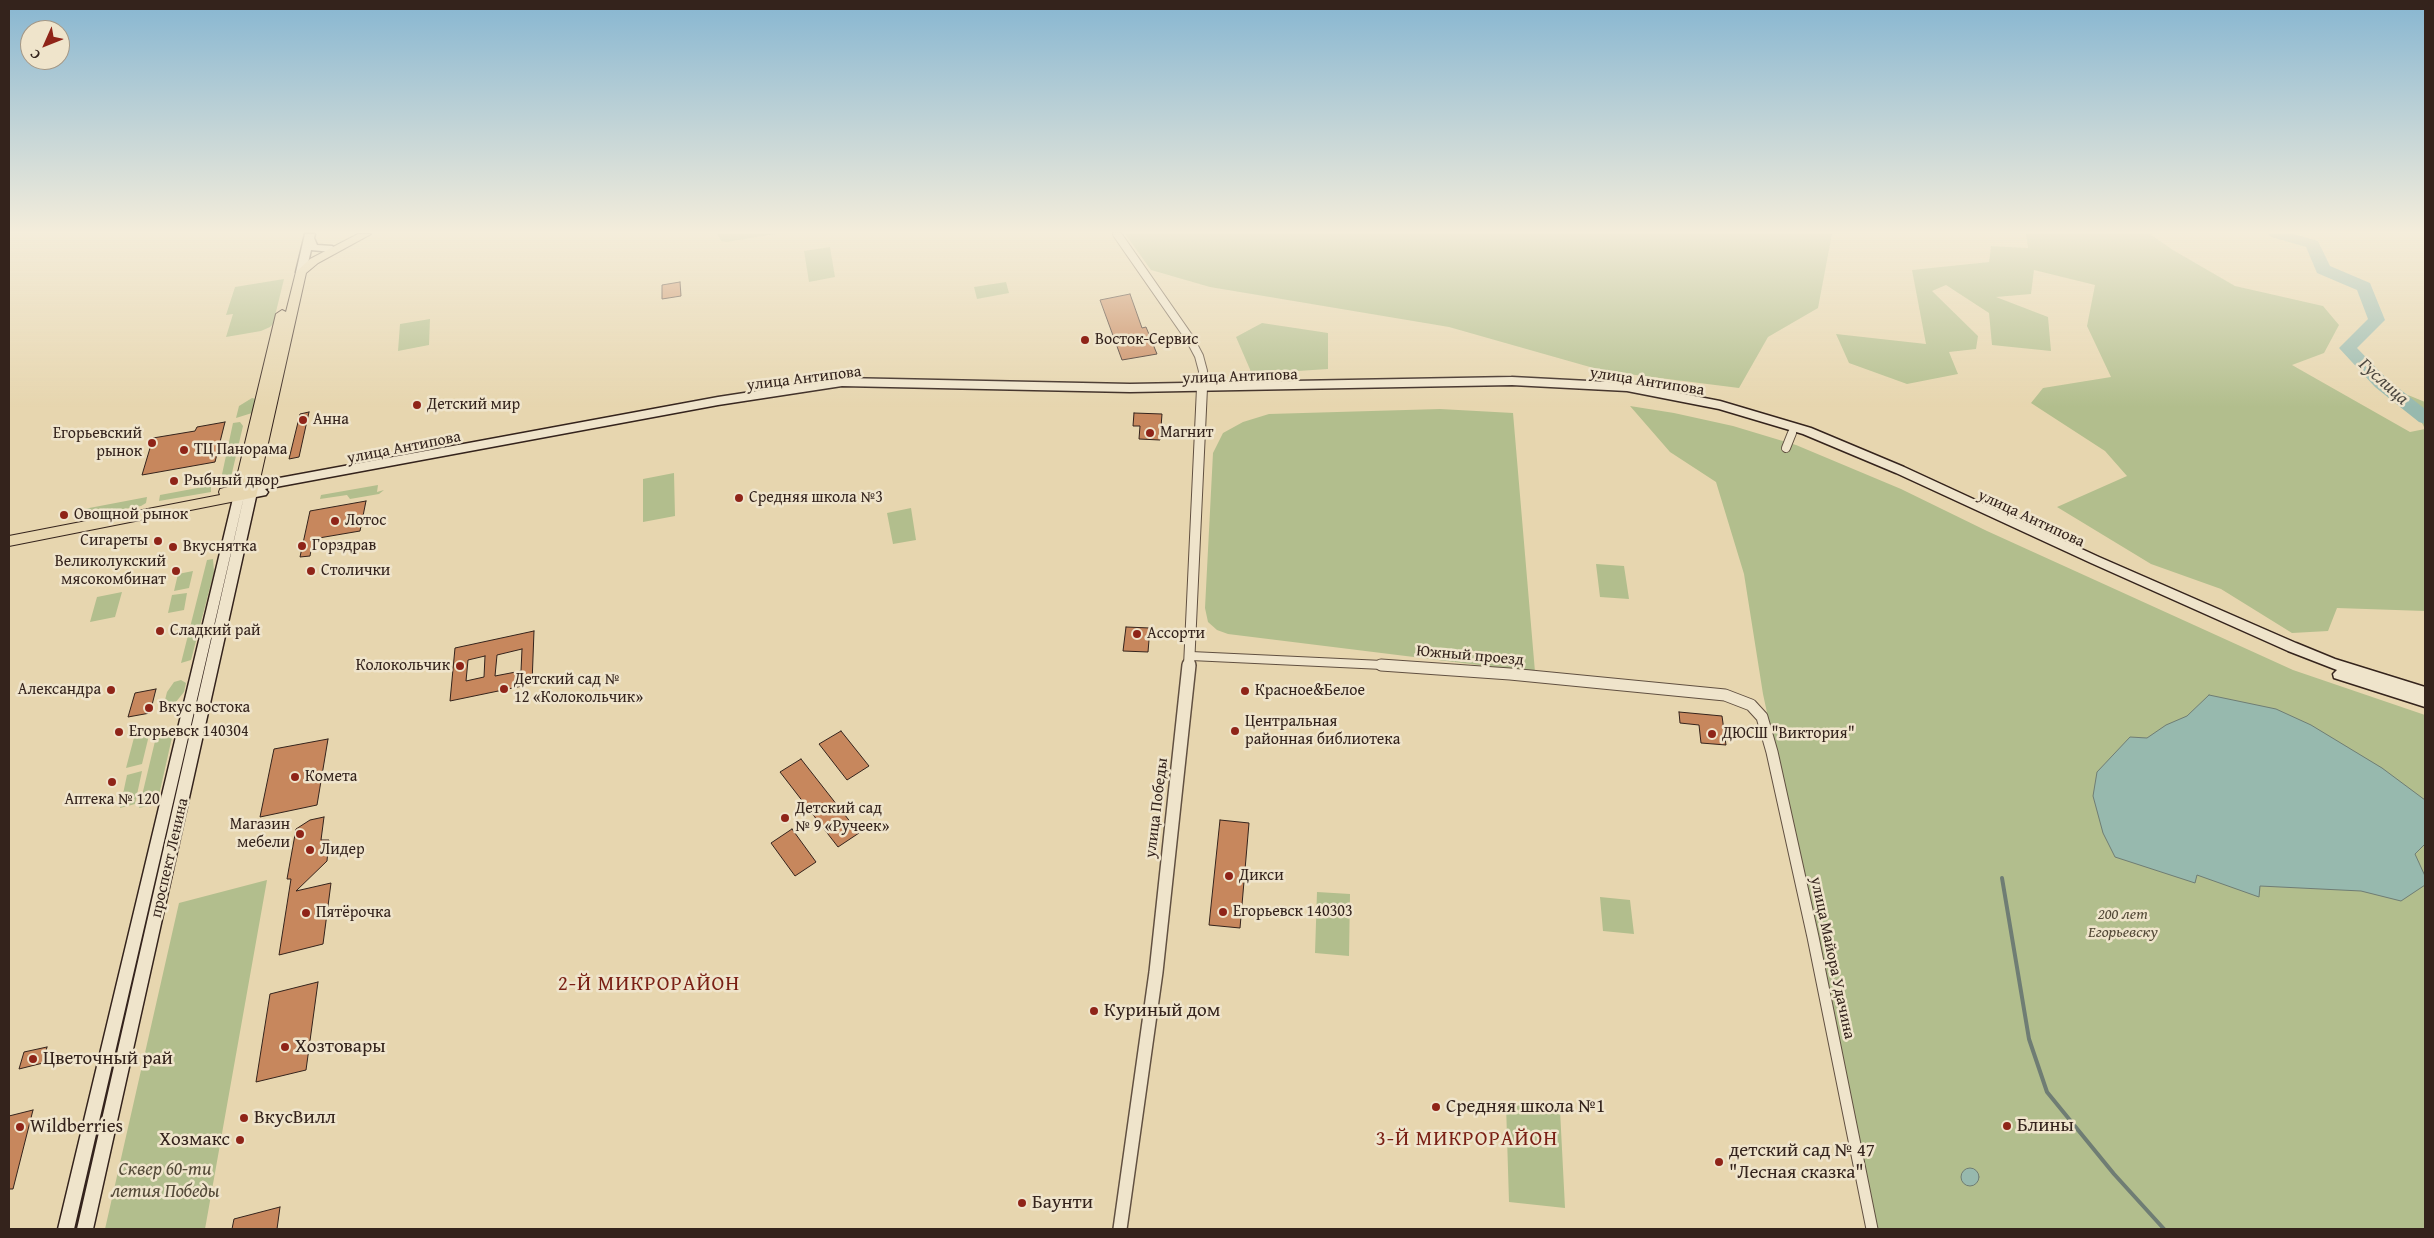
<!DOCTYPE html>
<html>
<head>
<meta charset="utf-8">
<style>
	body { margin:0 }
	#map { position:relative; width:2434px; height:1238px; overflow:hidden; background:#e7d6af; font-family:"Gentium Book Plus",serif }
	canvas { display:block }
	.frame { position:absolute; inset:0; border:10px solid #34231c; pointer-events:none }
	.north { position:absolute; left:20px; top:20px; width:50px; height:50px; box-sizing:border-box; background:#efe4cb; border:1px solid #a49785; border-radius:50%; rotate:226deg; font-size:14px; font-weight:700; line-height:20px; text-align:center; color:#34231c }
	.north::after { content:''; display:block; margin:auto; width:18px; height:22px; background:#8f2418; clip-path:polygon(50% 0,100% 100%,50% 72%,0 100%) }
</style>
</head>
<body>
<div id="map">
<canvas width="2434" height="1238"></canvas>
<div class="frame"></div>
<div class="north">С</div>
</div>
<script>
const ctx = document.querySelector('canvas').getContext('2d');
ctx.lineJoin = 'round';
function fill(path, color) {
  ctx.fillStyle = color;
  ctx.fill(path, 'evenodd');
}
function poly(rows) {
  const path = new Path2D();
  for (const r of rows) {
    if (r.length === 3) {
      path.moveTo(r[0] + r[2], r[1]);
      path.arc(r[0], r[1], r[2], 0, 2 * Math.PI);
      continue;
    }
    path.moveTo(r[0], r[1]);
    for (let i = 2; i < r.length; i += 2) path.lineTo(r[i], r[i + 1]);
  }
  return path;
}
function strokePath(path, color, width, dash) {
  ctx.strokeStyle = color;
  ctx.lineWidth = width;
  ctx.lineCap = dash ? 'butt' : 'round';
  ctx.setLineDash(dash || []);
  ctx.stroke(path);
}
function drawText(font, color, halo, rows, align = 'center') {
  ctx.font = font + ' "Gentium Book Plus",serif';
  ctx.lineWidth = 5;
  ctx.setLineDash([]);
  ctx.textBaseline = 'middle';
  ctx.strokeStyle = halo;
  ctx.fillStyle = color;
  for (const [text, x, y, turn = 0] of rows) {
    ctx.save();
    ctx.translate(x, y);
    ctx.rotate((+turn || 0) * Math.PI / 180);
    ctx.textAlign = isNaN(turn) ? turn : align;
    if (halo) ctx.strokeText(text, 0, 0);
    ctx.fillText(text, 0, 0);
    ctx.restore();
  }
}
const green = poly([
	[717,234,775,234,727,242,721,241],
	[1125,234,1832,234,1818,308,1768,337,1739,388,1604,371,1449,327,1210,287,1151,270],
	[2026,234,2150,234,2173,250,2235,286,2323,306,2339,325,2324,353,2292,365,2410,432,2425,429,2408,395,2425,402,2425,611,2337,608,2328,631,2292,633,2221,589,2151,564,2057,507,2127,476,2105,451,2031,403,2043,388,2111,377,2087,326,2095,285,2034,270,2031,294,1996,297,2048,317,2051,351,1992,345,1989,313,1946,285,1932,291,1978,336,1976,349,1949,352,1958,374,1907,384,1849,363,1836,334,1926,344,1912,270,1989,262,1991,246,2028,248],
	[830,247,835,277,809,282,804,251],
	[284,279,273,324,270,327,261,331,226,337,233,314,226,315,235,287],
	[1006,282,1009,293,977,299,974,287],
	[430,319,429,345,398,351,400,324],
	[1262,323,1328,333,1328,369,1252,374,1236,337],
	[252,398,256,399,252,413,236,418,239,406],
	[1630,406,1674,413,1733,426,1796,445,1901,489,1987,531,2293,670,2425,715,2425,1229,1878,1229,1763,694,1744,574,1716,482,1670,452],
	[1440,409,1513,413,1535,672,1228,634,1217,630,1208,622,1205,608,1213,453,1223,433,1243,422,1269,414],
	[233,423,240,422,243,426,231,477,221,479],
	[674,473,675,516,643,522,643,479],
	[378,485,377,492,384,490,379,494,350,499,347,495,320,499,321,495],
	[208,486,211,486,211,492,159,501,160,495],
	[147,497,146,503,141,506,102,513,83,514,84,509],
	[911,508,916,540,893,544,887,513],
	[213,559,214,572,191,660,181,663,207,560],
	[1596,564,1624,566,1629,599,1600,597],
	[193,571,189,588,174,591,178,574],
	[122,592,115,617,90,622,97,597],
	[187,593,184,610,168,613,172,595],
	[181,680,186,683,184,692,171,708,166,710,164,704,167,692,174,682],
	[151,727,142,764,126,768,136,730],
	[173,733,157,804,139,808,156,737],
	[142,771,135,804,120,808,127,775],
	[267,880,205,1229,105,1229,179,903],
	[1317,892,1350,894,1349,956,1315,953],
	[1600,897,1630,900,1634,934,1603,931],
	[1506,1104,1560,1110,1565,1208,1509,1202]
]);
const water = poly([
	[2209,695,2276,709,2311,725,2382,768,2425,800,2425,844,2415,854,2425,876,2425,885,2401,901,2361,891,2260,886,2259,897,2197,875,2195,883,2115,857,2103,833,2093,796,2097,772,2130,737,2147,738,2166,725,2187,716,2209,695],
	[1970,1177,9]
]);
const stream = poly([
	[2002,878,2029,1039,2047,1092,2114,1174,2164,1229]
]);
const river = poly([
	[2268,234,2294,234,2318,241,2330,266,2370,283,2385,320,2357,348,2387,379,2425,409,2425,424,2419,422,2375,387,2339,348,2368,319,2357,290,2317,273,2306,247,2271,237,2268,234]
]);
const building = poly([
	[680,282,681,296,662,299,662,285,680,282],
	[1130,294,1142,328,1146,327,1157,354,1122,360,1100,300,1130,294],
	[309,412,299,457,289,459,300,414,309,412],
	[1134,413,1162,414,1160,440,1139,439,1140,426,1133,426,1134,413],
	[225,422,215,462,142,475,153,438,195,431,197,427,225,422],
	[366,501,360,531,313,539,310,556,300,557,310,511,366,501],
	[1126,627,1150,628,1148,652,1123,651,1126,627],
	[534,631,532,684,450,701,455,648,534,631],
	[522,649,521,671,495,676,497,655,522,649],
	[485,656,484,677,466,681,468,660,485,656],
	[156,689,150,713,128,717,135,693,156,689],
	[1679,712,1722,716,1726,745,1701,743,1699,725,1680,723,1679,712],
	[841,731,869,766,847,780,819,744,841,731],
	[328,739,317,805,260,817,274,749,328,739],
	[801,759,859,833,838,847,780,772,801,759],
	[324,817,321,840,329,840,327,861,296,891,331,883,323,944,279,955,291,879,287,879,296,829,310,820,324,817],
	[1220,820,1249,823,1240,928,1209,925,1220,820],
	[792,829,816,862,795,876,771,843,792,829],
	[318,982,306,1070,256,1082,270,994,318,982],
	[47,1047,43,1063,19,1069,24,1052,47,1047],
	[33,1110,13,1189,9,1189,9,1116,33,1110],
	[280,1207,277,1229,232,1229,234,1219,280,1207]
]);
const minorFar1 = poly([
	[1117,234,1190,339,1199,356,1203,371,1202,388],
	[1786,448,1792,433],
	[1191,656,1404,666]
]);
const minor = poly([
	[1381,665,1510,674,1725,695,1751,705,1762,717,1772,752,1813,937,1872,1229]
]);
const tertiaryFar1 = poly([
	[1189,666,1202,388]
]);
const tertiary = poly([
	[1120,1229,1156,972,1189,665]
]);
const secondary = poly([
	[305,234,315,234,314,238,317,245,332,246,337,249,332,252,311,250,306,272,301,275,296,272,305,234],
	[1512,377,1627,383,1720,401,1811,428,1904,467,2099,557,2296,643,2335,659,2425,687,2425,707,2334,678,2333,674,2337,670,2288,651,2091,563,1896,473,1803,434,1719,409,1627,391,1512,385,1130,392,842,386,718,405,265,489,268,492,266,495,256,497,93,1229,77,1229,245,492,74,1229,58,1229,236,486,718,397,842,378,1130,384,1512,377]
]);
const primary = poly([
	[358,234,371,234,318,263,306,273,256,497,9,546,9,536,220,495,219,492,220,489,235,485,276,314,282,310,286,312,296,272,310,259,358,234]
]);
const markers = [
	[1085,340,5,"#8f2418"],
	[417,405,5,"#8f2418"],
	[303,420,5,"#8f2418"],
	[1150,433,5,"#8f2418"],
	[152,443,5,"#8f2418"],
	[184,450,5,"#8f2418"],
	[174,481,5,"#8f2418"],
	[739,498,5,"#8f2418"],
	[64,515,5,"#8f2418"],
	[335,521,5,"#8f2418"],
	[158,541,5,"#8f2418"],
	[302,546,5,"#8f2418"],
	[173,547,5,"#8f2418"],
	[176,571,5,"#8f2418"],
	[311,571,5,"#8f2418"],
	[160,631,5,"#8f2418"],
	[1137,634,5,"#8f2418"],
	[460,666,5,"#8f2418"],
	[504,689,5,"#8f2418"],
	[111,690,5,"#8f2418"],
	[1245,691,5,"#8f2418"],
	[149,708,5,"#8f2418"],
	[1235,731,5,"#8f2418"],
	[119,732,5,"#8f2418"],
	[1712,734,5,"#8f2418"],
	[295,777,5,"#8f2418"],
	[112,782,5,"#8f2418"],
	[785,818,5,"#8f2418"],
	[300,834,5,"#8f2418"],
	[310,850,5,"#8f2418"],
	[1229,876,5,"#8f2418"],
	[1223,912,5,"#8f2418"],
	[306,913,5,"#8f2418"],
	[1094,1011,5,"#8f2418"],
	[285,1047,5,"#8f2418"],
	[33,1059,5,"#8f2418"],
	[1436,1107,5,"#8f2418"],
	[244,1118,5,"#8f2418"],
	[2007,1126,5,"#8f2418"],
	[20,1127,5,"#8f2418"],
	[240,1140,5,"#8f2418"],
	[1719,1162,5,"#8f2418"],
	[1022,1203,5,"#8f2418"]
];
const poiNames = [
	["Восток-Сервис",1095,340],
	["Детский мир",427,405],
	["Анна",313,420],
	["Магнит",1160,433],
	["Егорьевский",142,434,"right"],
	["рынок",142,452,"right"],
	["ТЦ Панорама",194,450],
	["Рыбный двор",184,481],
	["Средняя школа №3",749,498],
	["Овощной рынок",74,515],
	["Лотос",345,521],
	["Сигареты",148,541,"right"],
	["Горздрав",312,546],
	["Вкуснятка",183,547],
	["Великолукский",166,562,"right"],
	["мясокомбинат",166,580,"right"],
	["Столички",321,571],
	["Сладкий рай",170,631],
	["Ассорти",1147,634],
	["Колокольчик",450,666,"right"],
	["Детский сад №",514,680],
	["12 «Колокольчик»",514,698],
	["Александра",101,690,"right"],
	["Красное&Белое",1255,691],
	["Вкус востока",159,708],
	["Центральная",1245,722],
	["районная библиотека",1245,740],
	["Егорьевск 140304",129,732],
	["ДЮСШ \"Виктория\"",1722,734],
	["Комета",305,777],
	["Аптека № 120",112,800,"center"],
	["Детский сад",795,809],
	["№ 9 «Ручеек»",795,827],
	["Магазин",290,825,"right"],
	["мебели",290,843,"right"],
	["Лидер",320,850],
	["Дикси",1239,876],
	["Егорьевск 140303",1233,912],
	["Пятёрочка",316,913]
];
const streetNames = [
	["улица Антипова",1240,377,-2],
	["улица Антипова",804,379,-7],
	["улица Антипова",1647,382,9],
	["улица Антипова",404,448,-11],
	["улица Антипова",2031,519,25],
	["Южный проезд",1470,656,5],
	["улица Победы",1157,808,-83],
	["проспект Ленина",170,858,-77],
	["улица Майора Удачина",1832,958,78]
];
const parkNames = [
	["200 лет",2123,915],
	["Егорьевску",2123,933]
];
const waterNames = [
	["Гуслица",2383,382,42]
];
const nearPoinames = [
	["Куриный дом",1104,1011],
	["Хозтовары",295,1047],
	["Цветочный рай",43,1059],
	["Средняя школа №1",1446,1107],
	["ВкусВилл",254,1118],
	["Блины",2017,1126],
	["Wildberries",30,1127],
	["Хозмакс",230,1140,"right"],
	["детский сад № 47",1729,1151],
	["\"Лесная сказка\"",1729,1173],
	["Баунти",1032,1203]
];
const nearParknames = [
	["Сквер 60-ти",165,1170],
	["летия Победы",165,1192]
];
const nearNeighbourhoodnames = [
	["2-Й МИКРОРАЙОН",649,985],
	["3-Й МИКРОРАЙОН",1467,1140]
];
fill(green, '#b2be8d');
fill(water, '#97b9ae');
strokePath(water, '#6f7d74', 1);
strokePath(stream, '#6f7d74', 4);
fill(river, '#97b9ae');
fill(building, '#c7875d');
strokePath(building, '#34231c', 1);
strokePath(minorFar1, '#615041', 10);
strokePath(minor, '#615041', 13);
strokePath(tertiaryFar1, '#615041', 12);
strokePath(tertiary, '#615041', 16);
strokePath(secondary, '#34231c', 3);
strokePath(primary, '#34231c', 2);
strokePath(minorFar1, '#efe4cb', 8);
strokePath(minor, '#efe4cb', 11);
strokePath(tertiaryFar1, '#efe4cb', 10);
strokePath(tertiary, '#efe4cb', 13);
fill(secondary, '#efe4cb');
fill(primary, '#e7d6af');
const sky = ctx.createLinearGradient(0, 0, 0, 407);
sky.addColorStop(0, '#87b6d1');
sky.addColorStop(0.57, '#f4eddb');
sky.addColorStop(1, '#f4eddb00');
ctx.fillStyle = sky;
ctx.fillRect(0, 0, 2434, 407);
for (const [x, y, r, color] of markers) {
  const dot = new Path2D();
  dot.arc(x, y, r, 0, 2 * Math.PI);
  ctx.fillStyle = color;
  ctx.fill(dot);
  strokePath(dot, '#efe4cb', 2);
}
drawText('16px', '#34231c', '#efe4cb', poiNames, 'left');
drawText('16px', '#34231c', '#efe4cb', streetNames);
drawText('italic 16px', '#544a38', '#efe4cb', parkNames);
drawText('italic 18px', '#4d4840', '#efe4cb', waterNames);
drawText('19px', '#34231c', '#efe4cb', nearPoinames, 'left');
drawText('italic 19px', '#544a38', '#efe4cb', nearParknames);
ctx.letterSpacing = '1px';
drawText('21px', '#7a1f14', '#efe4cb', nearNeighbourhoodnames);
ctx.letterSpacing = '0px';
</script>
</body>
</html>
